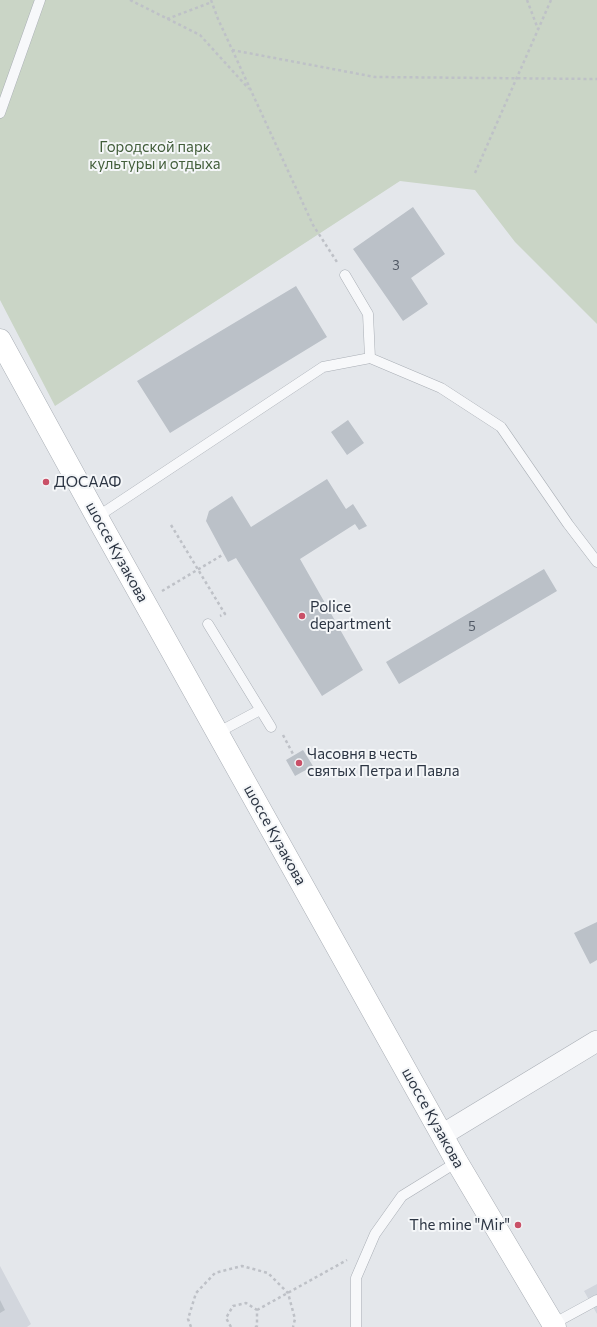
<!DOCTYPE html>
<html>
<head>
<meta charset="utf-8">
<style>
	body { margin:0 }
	canvas { display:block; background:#e4e7eb }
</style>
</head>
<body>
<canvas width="597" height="1327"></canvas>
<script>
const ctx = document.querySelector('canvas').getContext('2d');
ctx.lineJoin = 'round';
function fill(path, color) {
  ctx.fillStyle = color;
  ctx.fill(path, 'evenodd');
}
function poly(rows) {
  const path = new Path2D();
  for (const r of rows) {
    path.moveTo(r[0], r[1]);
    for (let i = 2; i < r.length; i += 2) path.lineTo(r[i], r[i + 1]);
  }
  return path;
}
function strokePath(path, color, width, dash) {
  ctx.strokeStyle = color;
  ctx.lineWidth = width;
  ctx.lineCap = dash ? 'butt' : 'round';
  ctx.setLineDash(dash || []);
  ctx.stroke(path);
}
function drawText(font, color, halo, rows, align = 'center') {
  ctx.font = font + ' Commissioner,sans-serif';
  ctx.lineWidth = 4;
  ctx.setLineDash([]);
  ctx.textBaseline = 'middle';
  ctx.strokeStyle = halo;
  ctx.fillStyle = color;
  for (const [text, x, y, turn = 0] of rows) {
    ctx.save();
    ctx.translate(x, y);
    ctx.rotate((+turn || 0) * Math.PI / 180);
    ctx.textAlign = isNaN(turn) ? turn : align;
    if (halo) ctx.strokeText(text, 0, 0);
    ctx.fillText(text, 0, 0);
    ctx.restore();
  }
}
const built = poly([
	[0,1266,31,1324,27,1327,0,1327],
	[597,1284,597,1314,584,1291]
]);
const green = poly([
	[0,0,597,0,597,324,515,242,475,190,400,181,55,406,0,300]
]);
const building = poly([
	[413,207,445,254,411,278,428,304,403,321,353,249],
	[296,286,327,337,170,433,137,381],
	[348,420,364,443,347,455,331,432],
	[327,479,346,509,353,504,367,526,359,530,355,524,300,559,363,670,322,696,236,558,228,562,206,521,209,511,232,496,251,527],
	[544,569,557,591,399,684,386,662],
	[303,750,313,766,295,776,286,760],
	[597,922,597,960,590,964,574,933],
	[0,1300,5,1310,0,1313]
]);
const path = poly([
	[130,0,200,35,249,89],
	[211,0,218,19,313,225,337,262],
	[527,0,538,29],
	[167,19,212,2],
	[232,50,375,77,597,79],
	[475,173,551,0],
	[171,525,225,614,220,616],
	[162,591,224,554],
	[283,735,294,756],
	[257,1310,347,1260],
	[191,1327,188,1319,196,1293,215,1273,242,1266,268,1273,288,1293,295,1319,293,1327],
	[231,1327,226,1318,233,1306,246,1303,257,1310,257,1326,255,1327]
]);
const service = poly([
	[0,113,40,0],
	[345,275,368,314,370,358],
	[97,517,323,367,370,358,441,388,501,427,568,524,597,562],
	[208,624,271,727],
	[217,733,260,710],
	[553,1324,597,1300],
	[356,1327,356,1278,375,1234,402,1196,457,1162]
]);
const minor = poly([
	[442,1135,597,1041]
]);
const secondary = poly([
	[0,340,97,517,457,1162,555,1327]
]);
const markers = [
	[46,482,4,"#c95067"],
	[302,616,4,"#c95067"],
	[299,763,4,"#c95067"],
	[518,1225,4,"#c95067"]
];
const numberNames = [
	["3",396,266],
	["5",472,627]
];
const parkNames = [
	["Городской парк",155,147],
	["культуры и отдыха",155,164]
];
const poiNames = [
	["ДОСААФ",54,482],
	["Police",310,607],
	["department",310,624],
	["Часовня в честь",307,754],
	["святых Петра и Павла",307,771],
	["The mine \"Mir\"",510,1225,"right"]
];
const streetNames = [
	["шоссе Кузакова",117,552,61],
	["шоссе Кузакова",275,835,61],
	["шоссе Кузакова",433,1118,61]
];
fill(built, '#d2d6dd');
fill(green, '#cad5c6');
fill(building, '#bbc1c8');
strokePath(service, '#a9aeb5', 11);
strokePath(minor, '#a9aeb5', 22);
strokePath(secondary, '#a9aeb5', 23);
strokePath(path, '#bec1c7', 2.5, [3, 3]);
strokePath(service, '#f7f8fa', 10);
strokePath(minor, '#f7f8fa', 21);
strokePath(secondary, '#fff', 22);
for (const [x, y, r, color] of markers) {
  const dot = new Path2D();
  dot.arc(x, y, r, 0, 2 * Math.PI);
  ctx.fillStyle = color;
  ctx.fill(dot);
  strokePath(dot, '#f4f6f8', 1.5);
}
drawText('13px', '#505864', null, numberNames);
drawText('15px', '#425e3a', '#f4f6f8', parkNames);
drawText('15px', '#2c3543', '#f4f6f8', poiNames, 'left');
drawText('15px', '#2c3543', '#f4f6f8', streetNames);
</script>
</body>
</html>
